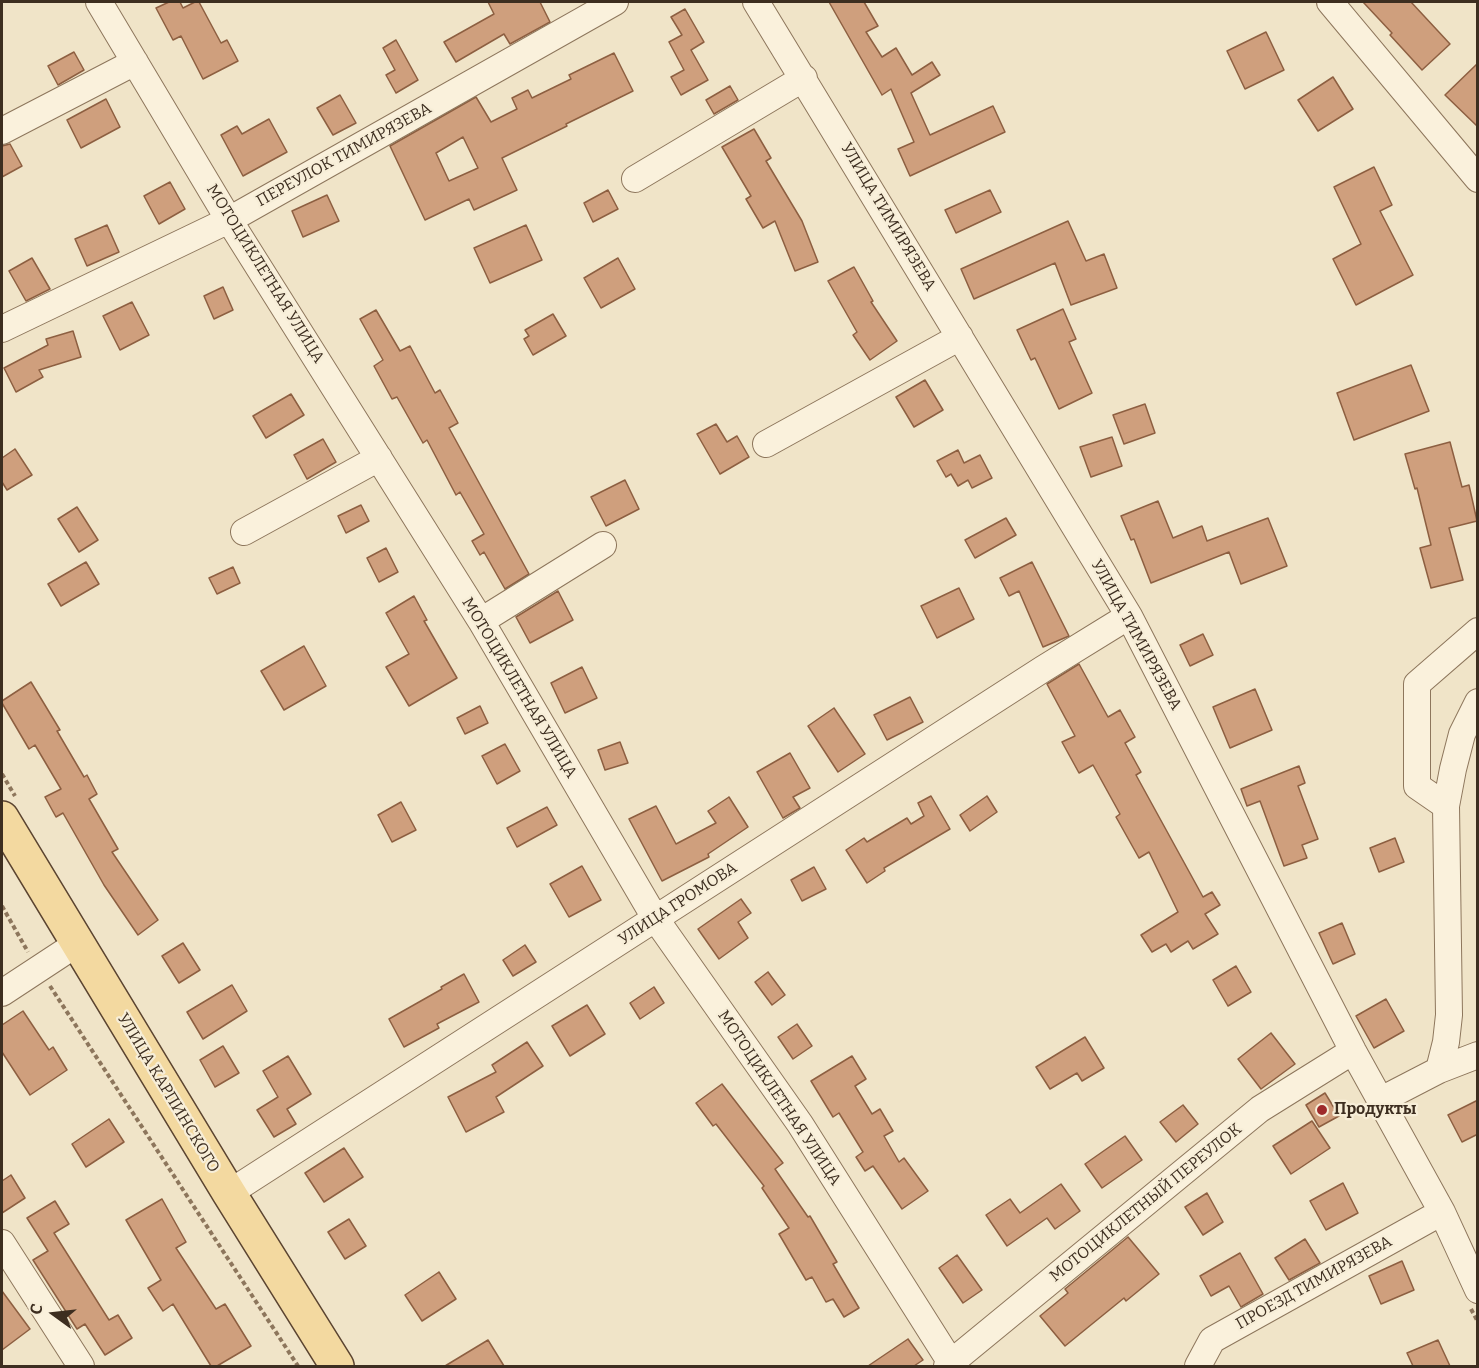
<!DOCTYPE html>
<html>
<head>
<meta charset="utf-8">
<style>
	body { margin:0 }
	#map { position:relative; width:1479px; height:1368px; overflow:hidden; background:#f0e4c8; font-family:Bitter,serif }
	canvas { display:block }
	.frame { position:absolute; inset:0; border:3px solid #3d2e20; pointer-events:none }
	.north { position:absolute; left:24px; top:1284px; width:60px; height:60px; -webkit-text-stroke:4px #f7eed8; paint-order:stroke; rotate:285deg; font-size:16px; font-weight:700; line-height:24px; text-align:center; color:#3d2e20 }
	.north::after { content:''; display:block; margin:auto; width:21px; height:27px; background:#3d2e20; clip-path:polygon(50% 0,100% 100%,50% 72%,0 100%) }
</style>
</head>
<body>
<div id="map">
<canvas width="1479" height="1368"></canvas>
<div class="frame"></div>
<div class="north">С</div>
</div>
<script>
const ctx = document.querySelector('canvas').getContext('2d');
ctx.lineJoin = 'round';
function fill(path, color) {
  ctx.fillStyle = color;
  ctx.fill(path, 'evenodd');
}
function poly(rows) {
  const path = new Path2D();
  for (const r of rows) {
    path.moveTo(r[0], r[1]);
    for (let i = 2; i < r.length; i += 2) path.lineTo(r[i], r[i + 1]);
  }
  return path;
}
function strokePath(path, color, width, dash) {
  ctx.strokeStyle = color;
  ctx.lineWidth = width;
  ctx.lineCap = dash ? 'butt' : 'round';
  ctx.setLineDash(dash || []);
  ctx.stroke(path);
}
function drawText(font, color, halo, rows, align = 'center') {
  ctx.font = font + ' Bitter,serif';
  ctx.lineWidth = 4.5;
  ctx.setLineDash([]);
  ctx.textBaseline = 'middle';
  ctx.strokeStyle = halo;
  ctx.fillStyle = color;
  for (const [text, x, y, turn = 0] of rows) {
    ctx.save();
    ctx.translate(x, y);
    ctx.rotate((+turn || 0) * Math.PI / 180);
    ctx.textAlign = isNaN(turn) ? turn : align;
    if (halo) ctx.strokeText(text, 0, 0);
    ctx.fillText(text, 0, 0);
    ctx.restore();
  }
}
const building = poly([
	[169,2,180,2,183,8,195,2,199,2,221,43,227,40,238,61,203,79,181,36,173,40,156,8,169,2],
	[488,2,540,2,550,22,510,44,504,34,456,62,444,42,494,14,488,2],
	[829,2,864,2,878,26,866,32,882,57,896,48,912,75,932,62,940,75,911,93,930,135,993,106,1005,132,910,176,898,149,914,142,891,89,882,95,829,2],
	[1363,2,1411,2,1450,44,1422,70,1390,35,1392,33,1363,2],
	[685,9,704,42,691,50,708,80,681,95,671,77,684,70,669,42,682,35,671,17,685,9],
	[1266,32,1284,70,1245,89,1227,51,1266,32],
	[396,40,418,80,396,93,386,75,395,70,383,48,396,40],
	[74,52,84,70,58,85,48,66,74,52],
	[614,53,633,91,566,124,567,126,502,158,517,190,474,210,469,199,425,220,390,146,476,97,491,122,517,109,512,98,528,90,532,98,571,79,569,75,614,53],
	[463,137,478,168,449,181,436,153,463,137],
	[1478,63,1478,127,1445,95,1478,63],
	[1333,77,1353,109,1318,131,1298,100,1333,77],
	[730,86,738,100,714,114,706,100,730,86],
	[340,95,356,123,333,135,317,108,340,95],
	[106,99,120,127,81,148,67,120,106,99],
	[269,119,287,152,243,176,221,135,237,126,242,134,269,119],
	[754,129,771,158,766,161,802,221,818,262,795,271,775,221,763,228,746,199,751,196,722,147,754,129],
	[10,144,22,166,2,177,2,146,10,144],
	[1374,167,1392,205,1380,211,1413,275,1356,305,1333,259,1361,244,1334,187,1374,167],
	[170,182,185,209,159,224,144,196,170,182],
	[608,190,618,209,593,222,584,203,608,190],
	[990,190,1001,212,956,233,945,210,990,190],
	[327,195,339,221,303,237,292,211,327,195],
	[1068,221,1086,261,1104,254,1117,288,1071,305,1055,263,974,299,961,269,1068,221],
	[107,225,119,252,87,266,75,239,107,225],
	[526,225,542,260,490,283,474,248,526,225],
	[32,258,50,289,26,301,9,271,32,258],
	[618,258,635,289,601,308,584,278,618,258],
	[854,267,873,301,871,302,897,341,870,360,853,335,857,332,828,281,854,267],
	[223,287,233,310,214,319,204,296,223,287],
	[132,302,149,335,120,350,103,316,132,302],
	[1063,309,1076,339,1069,342,1092,393,1059,409,1035,358,1031,360,1017,330,1063,309],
	[376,310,400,351,410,346,435,393,440,390,458,423,449,428,529,574,505,589,484,552,480,555,472,541,484,534,460,492,456,495,427,440,423,443,397,397,392,399,374,366,383,360,360,319,376,310],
	[553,314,566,336,533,355,524,339,529,336,525,330,553,314],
	[73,331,81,357,39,370,43,377,16,392,4,368,48,345,46,339,73,331],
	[1411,365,1429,411,1354,440,1337,393,1411,365],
	[925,380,943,410,914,427,896,397,925,380],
	[291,394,304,415,266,438,253,416,291,394],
	[1145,404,1155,433,1124,444,1113,415,1145,404],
	[716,424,727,442,737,436,749,457,720,474,697,434,716,424],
	[1112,437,1122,466,1091,477,1080,447,1112,437],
	[323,439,336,462,307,479,294,455,323,439],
	[1450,442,1462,487,1469,485,1477,521,1449,528,1463,580,1431,588,1420,548,1431,545,1417,488,1415,489,1405,454,1450,442],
	[15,449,32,475,7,490,2,482,2,458,15,449],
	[958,450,964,463,980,455,992,478,972,488,968,480,958,486,951,474,946,477,937,461,958,450],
	[625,480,639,509,606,526,591,497,625,480],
	[1158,501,1173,538,1202,526,1207,541,1268,518,1287,566,1241,584,1229,552,1151,583,1134,539,1131,540,1121,516,1158,501],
	[361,505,369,521,346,533,338,516,361,505],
	[77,507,98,540,79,552,58,519,77,507],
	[1006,518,1016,535,975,558,965,540,1006,518],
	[386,548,398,572,379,582,367,558,386,548],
	[86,562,99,584,61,606,48,584,86,562],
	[1032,562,1069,636,1043,647,1019,591,1009,596,1000,578,1032,562],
	[233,567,240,583,217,594,209,578,233,567],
	[959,588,974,619,937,638,921,606,959,588],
	[558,591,573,620,530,643,516,617,558,591],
	[414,596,427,620,424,621,457,678,409,706,386,667,409,654,386,613,414,596],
	[1203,634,1213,655,1190,666,1180,645,1203,634],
	[304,646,326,686,284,710,261,671,304,646],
	[1079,664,1108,717,1120,710,1135,737,1125,743,1141,772,1136,775,1203,897,1212,892,1220,905,1205,914,1218,934,1193,949,1188,941,1171,952,1166,944,1152,952,1141,935,1178,912,1149,852,1139,858,1116,817,1120,814,1093,765,1079,773,1062,742,1075,736,1047,684,1079,664],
	[582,667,597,698,565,713,551,683,582,667],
	[31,682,60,730,57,731,84,777,87,775,97,794,89,799,118,849,112,852,158,920,138,935,104,885,63,813,56,817,45,797,61,789,35,745,29,749,2,703,2,701,31,682],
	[1255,689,1272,730,1230,748,1213,707,1255,689],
	[910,697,923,722,887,740,874,715,910,697],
	[480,706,488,723,465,734,457,718,480,706],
	[834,708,865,754,838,772,808,726,834,708],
	[620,742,628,763,605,770,598,750,620,742],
	[505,744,520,771,497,784,482,756,505,744],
	[790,753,810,788,793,797,800,808,783,818,757,772,790,753],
	[1299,766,1305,783,1298,786,1318,839,1302,845,1307,858,1284,866,1260,801,1247,806,1241,789,1299,766],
	[931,796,950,829,884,868,885,871,867,883,846,850,864,838,867,842,907,818,911,824,924,816,918,803,931,796],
	[987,796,997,812,970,831,960,815,987,796],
	[729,797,748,827,708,854,709,857,662,881,629,819,656,806,676,844,716,823,708,811,729,797],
	[401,802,416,830,392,842,378,815,401,802],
	[547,807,557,825,517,847,507,828,547,807],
	[1395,838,1404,862,1379,872,1370,848,1395,838],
	[582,866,601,900,569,917,550,884,582,866],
	[814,867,826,889,802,901,791,880,814,867],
	[741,899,751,913,738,922,748,938,719,959,698,929,741,899],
	[1342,923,1355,954,1333,964,1319,933,1342,923],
	[183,943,200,970,179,983,162,956,183,943],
	[525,945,536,962,513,976,503,960,525,945],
	[1236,966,1251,992,1228,1006,1213,980,1236,966],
	[768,972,785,995,772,1005,755,982,768,972],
	[464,974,479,1002,437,1024,439,1028,404,1047,389,1019,442,989,441,987,464,974],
	[232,985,247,1011,203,1039,187,1012,232,985],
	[654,987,664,1003,640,1019,630,1003,654,987],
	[1386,999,1404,1031,1374,1048,1356,1016,1386,999],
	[587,1005,605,1034,570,1056,552,1026,587,1005],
	[23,1011,49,1050,53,1047,67,1070,30,1095,2,1052,2,1025,23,1011],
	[797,1024,812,1046,793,1059,778,1037,797,1024],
	[1271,1033,1295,1064,1261,1089,1238,1059,1271,1033],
	[1085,1037,1104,1068,1082,1081,1077,1073,1050,1089,1036,1067,1085,1037],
	[527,1042,543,1066,496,1097,504,1112,466,1132,448,1097,496,1072,492,1065,527,1042],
	[223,1046,239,1073,215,1087,200,1060,223,1046],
	[288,1056,311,1094,287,1109,296,1124,274,1137,257,1110,278,1097,263,1071,288,1056],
	[852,1056,866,1079,855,1086,872,1114,880,1109,893,1131,884,1136,899,1162,904,1158,928,1191,902,1209,873,1166,865,1171,856,1157,863,1152,839,1113,833,1117,811,1081,852,1056],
	[722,1084,783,1163,775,1169,808,1217,810,1216,837,1262,833,1264,859,1308,844,1317,833,1299,826,1302,812,1277,806,1280,779,1234,789,1228,762,1188,764,1186,716,1124,713,1126,696,1103,722,1084],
	[1325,1093,1339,1116,1319,1127,1306,1105,1325,1093],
	[1478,1100,1478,1134,1462,1142,1448,1115,1478,1100],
	[1183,1105,1198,1124,1176,1142,1160,1122,1183,1105],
	[109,1119,124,1142,86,1167,72,1144,109,1119],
	[1312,1121,1330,1148,1291,1174,1273,1146,1312,1121],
	[1125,1136,1142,1160,1102,1188,1085,1164,1125,1136],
	[344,1148,363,1177,324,1202,305,1173,344,1148],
	[11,1175,25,1198,2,1213,2,1181,11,1175],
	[1343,1183,1358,1213,1326,1230,1310,1201,1343,1183],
	[1061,1184,1080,1211,1055,1229,1047,1218,1007,1246,986,1215,1010,1199,1020,1213,1061,1184],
	[1207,1193,1223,1222,1203,1235,1185,1207,1207,1193],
	[162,1199,186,1242,176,1248,216,1309,225,1304,251,1346,217,1366,211,1366,173,1304,163,1311,148,1288,161,1280,126,1220,162,1199],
	[55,1201,69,1224,54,1233,109,1320,118,1315,132,1338,105,1355,85,1324,77,1329,33,1260,48,1251,27,1218,55,1201],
	[349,1219,366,1246,345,1259,328,1232,349,1219],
	[1128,1237,1159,1274,1126,1301,1124,1298,1065,1346,1040,1316,1068,1293,1065,1289,1128,1237],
	[1305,1239,1320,1263,1289,1280,1275,1258,1305,1239],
	[1240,1253,1263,1294,1241,1307,1229,1286,1211,1296,1200,1276,1240,1253],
	[957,1255,982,1290,963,1303,939,1268,957,1255],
	[1402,1261,1414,1290,1381,1304,1369,1276,1402,1261],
	[439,1272,456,1299,422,1321,405,1295,439,1272],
	[2,1291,30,1329,2,1350,2,1291],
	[908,1339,923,1360,914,1366,868,1366,908,1339],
	[488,1340,504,1366,445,1366,488,1340],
	[1438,1340,1450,1366,1413,1366,1407,1353,1438,1340]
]);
const path = poly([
	[2,774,15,796],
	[2,906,28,952],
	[50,986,298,1366],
	[1471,1309,1478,1322]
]);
const minor = poly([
	[99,2,229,220,481,621,655,918,800,1124,953,1366],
	[756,2,1129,616,1353,1051,1442,1212,1478,1290],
	[1330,2,1478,179],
	[2,131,135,62],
	[635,179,804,78],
	[2,329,229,220,615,2],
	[766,444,960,337],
	[244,532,379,458],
	[481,621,603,545],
	[1446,806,1417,786,1417,684,1478,631],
	[2,993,78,943],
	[1439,1070,1446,1042,1449,1015,1446,806,1453,769,1462,734,1478,702],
	[1381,1100,1439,1070,1478,1055],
	[229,1193,1043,669,1129,616],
	[2,1243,81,1366],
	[947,1366,1260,1109,1353,1051],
	[1198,1366,1212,1340,1442,1212]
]);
const major = poly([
	[2,818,229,1193,337,1366]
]);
const markers = [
	[1322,1110,6,"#9e2a2b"]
];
const streetNames = [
	["ПЕРЕУЛОК ТИМИРЯЗЕВА",344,155,-29],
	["УЛИЦА ТИМИРЯЗЕВА",888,217,59],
	["МОТОЦИКЛЕТНАЯ УЛИЦА",265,274,58],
	["УЛИЦА ТИМИРЯЗЕВА",1136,635,61],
	["МОТОЦИКЛЕТНАЯ УЛИЦА",519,688,59],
	["УЛИЦА ГРОМОВА",678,904,-33],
	["УЛИЦА КАРПИНСКОГО",168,1093,59],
	["МОТОЦИКЛЕТНАЯ УЛИЦА",779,1098,56],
	["МОТОЦИКЛЕТНЫЙ ПЕРЕУЛОК",1146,1203,-39],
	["ПРОЕЗД ТИМИРЯЗЕВА",1314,1283,-29]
];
const poiNames = [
	["Продукты",1334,1110]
];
fill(building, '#cf9f7d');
strokePath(building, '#8d5f41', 1.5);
strokePath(minor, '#8d765c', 28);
strokePath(major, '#5b4430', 36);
strokePath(path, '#8d765c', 4, [4.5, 3]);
strokePath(minor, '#faf1dc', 26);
strokePath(major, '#f3d9a0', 33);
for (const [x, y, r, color] of markers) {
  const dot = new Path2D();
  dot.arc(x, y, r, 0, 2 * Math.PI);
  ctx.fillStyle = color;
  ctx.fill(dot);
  strokePath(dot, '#f7eed8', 2);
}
drawText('16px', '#3d2e20', '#f7eed8', streetNames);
drawText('bold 16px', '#3d2e20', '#f7eed8', poiNames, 'left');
</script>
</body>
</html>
